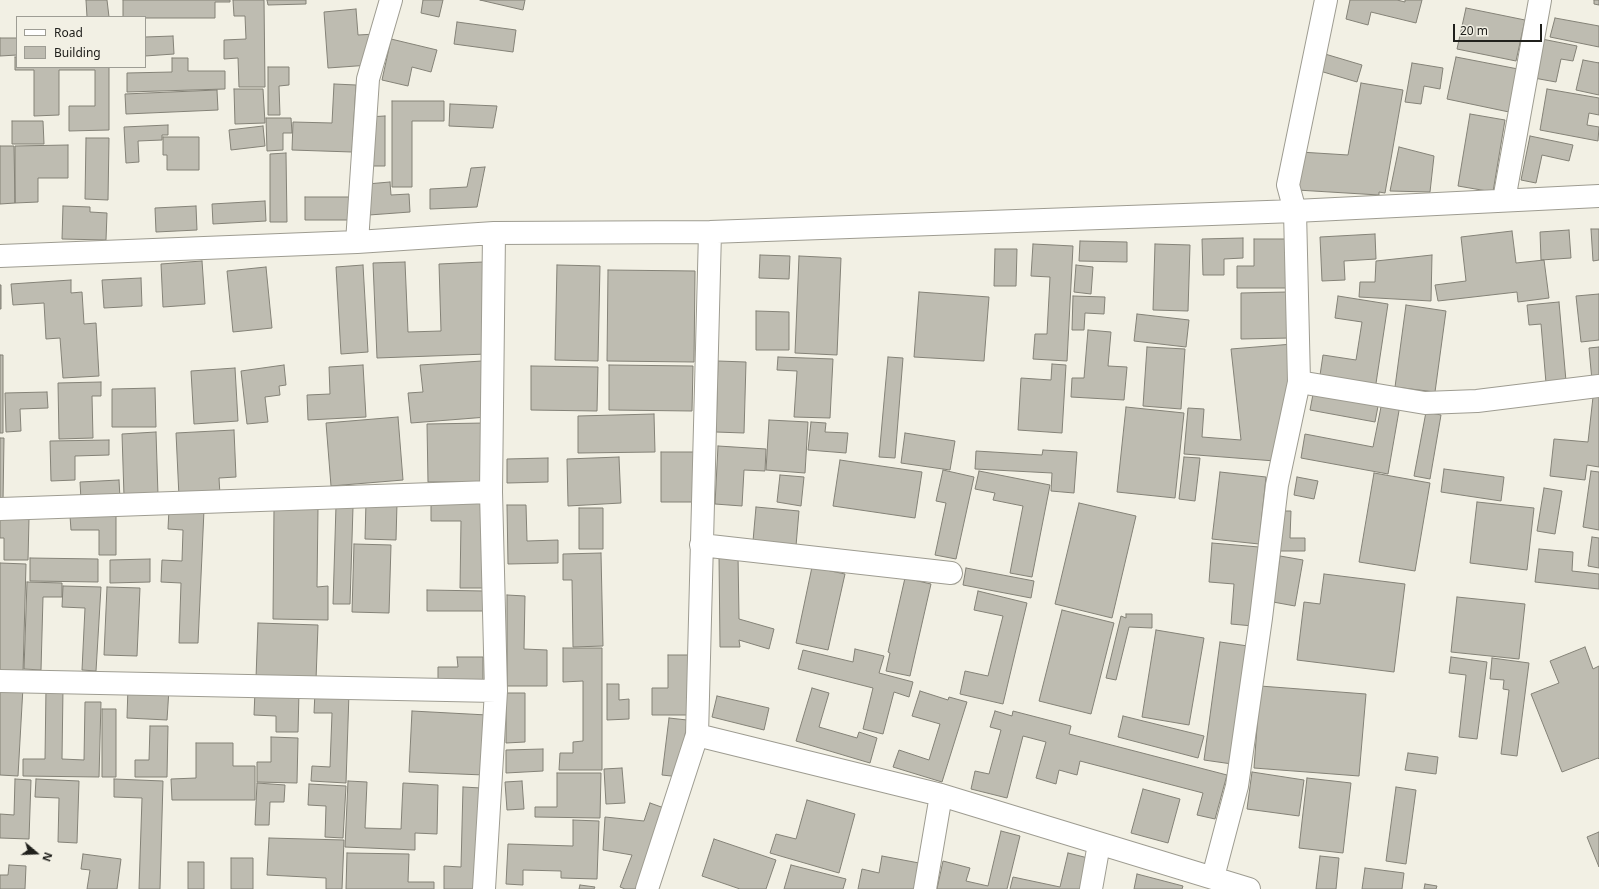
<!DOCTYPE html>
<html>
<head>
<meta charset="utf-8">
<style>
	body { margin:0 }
	#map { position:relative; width:1599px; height:889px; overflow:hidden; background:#f2f0e4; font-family:"Noto Sans",sans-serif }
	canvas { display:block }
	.legend { position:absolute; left:16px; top:16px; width:130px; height:52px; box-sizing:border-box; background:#f2f0e4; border:1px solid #9e9d94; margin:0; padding:5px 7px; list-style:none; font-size:12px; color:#20201c }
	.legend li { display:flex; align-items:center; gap:8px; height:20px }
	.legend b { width:20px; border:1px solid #9e9d94 }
	.north { position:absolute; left:16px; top:833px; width:40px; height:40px; -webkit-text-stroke:3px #f2f0e4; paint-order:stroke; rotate:109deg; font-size:11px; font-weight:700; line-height:16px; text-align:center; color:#20201c }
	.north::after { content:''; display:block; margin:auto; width:14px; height:18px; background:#20201c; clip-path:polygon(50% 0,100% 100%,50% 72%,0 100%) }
	.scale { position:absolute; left:1453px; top:24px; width:89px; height:18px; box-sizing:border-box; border:2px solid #20201c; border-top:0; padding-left:5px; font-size:12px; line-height:14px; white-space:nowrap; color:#20201c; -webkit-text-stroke:3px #f2f0e4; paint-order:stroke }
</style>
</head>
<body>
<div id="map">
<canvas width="1599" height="889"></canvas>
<ul class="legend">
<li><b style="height:5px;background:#fff"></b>Road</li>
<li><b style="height:11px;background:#bebcb1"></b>Building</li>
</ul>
<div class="north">N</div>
<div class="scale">20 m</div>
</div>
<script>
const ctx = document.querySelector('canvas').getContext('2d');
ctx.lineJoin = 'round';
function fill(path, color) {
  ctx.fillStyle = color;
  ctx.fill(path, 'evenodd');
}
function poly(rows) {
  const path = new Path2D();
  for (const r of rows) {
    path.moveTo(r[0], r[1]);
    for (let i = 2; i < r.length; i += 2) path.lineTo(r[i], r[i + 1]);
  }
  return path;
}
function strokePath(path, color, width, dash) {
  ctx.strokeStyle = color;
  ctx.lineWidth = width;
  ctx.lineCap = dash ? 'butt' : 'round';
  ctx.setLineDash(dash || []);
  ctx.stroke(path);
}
const building = poly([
	[86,0,107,0,109,17,87,17,86,0],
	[123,0,230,0,230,2,215,2,215,18,145,18,123,17,123,0],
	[233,0,264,0,265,87,239,87,238,58,224,59,224,40,246,39,245,16,234,16,233,0],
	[267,0,306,0,306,4,268,5,267,0],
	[423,0,443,0,439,17,421,13,423,0],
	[480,0,525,0,523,10,480,0],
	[1350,0,1397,0,1405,2,1405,0,1422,0,1416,23,1371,12,1368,25,1346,19,1350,0],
	[1594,0,1599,0,1599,5,1594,4,1594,0],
	[1466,8,1525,20,1516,61,1457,49,1466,8],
	[356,9,358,35,376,34,370,65,328,68,324,12,356,9],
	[1555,18,1599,26,1599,47,1550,37,1555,18],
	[457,22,516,30,513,52,454,44,457,22],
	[173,36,174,54,145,56,145,37,173,36],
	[0,38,17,38,17,55,0,56,0,38],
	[391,39,437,50,431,72,412,67,408,86,382,80,391,39],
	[1542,39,1577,46,1573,61,1561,59,1556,82,1534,78,1542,39],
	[1325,54,1362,65,1357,82,1320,71,1325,54],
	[15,57,17,57,17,67,109,67,109,130,69,131,69,106,95,106,95,70,59,70,59,115,34,116,34,70,15,70,15,57],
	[1456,57,1518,69,1509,112,1447,99,1456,57],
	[172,58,188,58,188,71,225,71,225,89,127,92,127,73,172,72,172,58],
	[1583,60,1599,63,1599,62,1599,95,1576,90,1583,60],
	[1412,63,1443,68,1440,89,1424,86,1421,104,1405,102,1412,63],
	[268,67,289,67,289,85,279,86,280,115,268,115,268,67],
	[1361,83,1403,90,1385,193,1379,192,1379,195,1297,190,1300,152,1348,155,1361,83],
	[334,84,356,85,352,152,292,150,293,122,332,123,334,84],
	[234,89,263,89,265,123,235,124,234,89],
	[1547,89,1599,98,1599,115,1589,113,1587,125,1599,127,1598,141,1540,130,1547,89],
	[217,90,218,110,126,114,125,94,217,90],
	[392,101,444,101,444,121,412,121,412,187,392,187,392,101],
	[450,104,497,106,493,128,449,126,450,104],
	[1470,114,1505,120,1493,192,1458,186,1470,114],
	[385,116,385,166,367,166,367,117,385,116],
	[266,118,291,118,292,133,283,133,283,150,267,151,266,118],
	[12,121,43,121,44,144,12,144,12,121],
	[168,125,168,135,162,135,162,140,138,141,139,162,126,163,124,127,168,125],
	[263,126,265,146,231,150,229,130,263,126],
	[1530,136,1573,145,1569,161,1542,155,1536,183,1521,180,1530,136],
	[163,137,199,137,199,170,167,170,167,155,163,155,163,137],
	[86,138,109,138,108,200,85,199,86,138],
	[68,145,68,178,38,178,38,202,15,203,15,146,68,145],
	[0,146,14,146,15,203,0,204,0,146],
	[1399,147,1434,156,1430,192,1390,191,1399,147],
	[286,153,287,222,270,222,270,154,286,153],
	[485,167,477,207,430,209,430,189,467,187,471,168,485,167],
	[390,182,391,195,409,194,410,212,369,215,367,184,390,182],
	[305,197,352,197,352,220,305,220,305,197],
	[265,201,266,221,213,224,212,204,265,201],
	[63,206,90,207,90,212,107,213,106,240,62,239,63,206],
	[196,206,197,230,156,232,155,208,196,206],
	[1591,229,1599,229,1599,260,1593,261,1591,229],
	[1569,230,1571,258,1541,260,1540,232,1569,230],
	[1512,231,1516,263,1544,260,1549,298,1518,302,1517,292,1438,301,1435,285,1466,281,1461,237,1512,231],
	[1375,234,1376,259,1344,261,1345,280,1322,281,1320,237,1375,234],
	[1243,238,1243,258,1224,259,1224,275,1203,275,1202,239,1243,238],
	[1254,239,1290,239,1289,288,1237,288,1237,266,1254,266,1254,239],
	[1080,241,1127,242,1127,262,1079,261,1080,241],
	[1033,244,1073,246,1067,361,1033,359,1035,334,1047,334,1050,277,1031,276,1033,244],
	[1155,244,1190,245,1188,311,1153,310,1155,244],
	[995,249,1017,249,1016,286,994,286,995,249],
	[760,255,790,256,789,279,759,278,760,255],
	[1432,255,1431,301,1359,297,1360,282,1375,282,1376,261,1432,255],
	[799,256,841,258,837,355,795,353,799,256],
	[202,261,205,304,163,307,161,264,202,261],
	[405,262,408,332,441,331,439,264,483,262,487,354,377,358,373,263,405,262],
	[363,265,368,352,341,354,336,267,363,265],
	[557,265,600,266,598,361,555,360,557,265],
	[1076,265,1093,267,1091,294,1074,292,1076,265],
	[266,267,272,328,233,332,227,271,266,267],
	[608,270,695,271,694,362,607,361,608,270],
	[141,278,142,306,104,308,102,280,141,278],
	[71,280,71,293,82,292,84,324,96,323,99,376,63,378,60,338,46,339,44,303,13,305,11,284,71,280],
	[0,285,1,285,1,309,0,309,0,285],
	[919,292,989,297,984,361,914,357,919,292],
	[1288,292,1290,338,1241,339,1241,293,1288,292],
	[1599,294,1599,340,1581,342,1576,296,1599,294],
	[1073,296,1105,297,1104,314,1085,313,1084,330,1072,330,1073,296],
	[1338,296,1388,304,1375,390,1319,382,1323,355,1356,360,1362,322,1335,318,1338,296],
	[1559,302,1566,381,1546,383,1541,324,1529,325,1527,305,1559,302],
	[1406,305,1446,311,1435,392,1395,387,1406,305],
	[756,311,789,312,789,350,756,350,756,311],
	[1137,314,1189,320,1186,347,1134,341,1137,314],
	[1088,330,1111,332,1108,366,1127,367,1124,400,1071,397,1072,378,1084,378,1088,330],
	[1293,344,1295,385,1275,461,1184,454,1188,408,1204,409,1202,437,1241,440,1231,349,1293,344],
	[1147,347,1185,349,1181,409,1143,406,1147,347],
	[1599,347,1599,380,1592,381,1589,348,1599,347],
	[0,355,3,355,3,433,0,433,0,355],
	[778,357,833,359,830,418,794,417,797,371,777,370,778,357],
	[888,357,903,358,895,458,879,457,888,357],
	[482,361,487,417,411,423,408,393,423,392,420,365,482,361],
	[718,361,746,362,744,433,716,432,718,361],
	[1052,364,1066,365,1062,433,1018,430,1021,378,1051,380,1052,364],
	[284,365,286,385,279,386,280,395,265,397,268,422,247,424,241,371,284,365],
	[363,365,366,417,308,420,307,395,330,394,329,367,363,365],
	[609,365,693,366,692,411,609,410,609,365],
	[531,366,598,367,597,411,531,410,531,366],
	[235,368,238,421,194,424,191,371,235,368],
	[101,382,101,396,92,396,93,438,59,439,58,383,101,382],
	[155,388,156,427,112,427,112,389,155,388],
	[1314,389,1379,401,1375,422,1310,410,1314,389],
	[47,392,48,408,20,409,21,431,6,432,5,393,47,392],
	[1599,396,1599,467,1587,465,1585,480,1550,476,1554,439,1588,442,1593,397,1599,396],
	[1382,402,1400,405,1388,474,1301,458,1305,434,1373,447,1382,402],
	[1126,407,1184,413,1175,498,1117,492,1126,407],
	[1426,412,1441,415,1430,479,1414,476,1426,412],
	[654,414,655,452,578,453,578,416,654,414],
	[398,417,403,480,331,486,326,423,398,417],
	[769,420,808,422,805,473,766,470,769,420],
	[811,422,826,423,825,432,848,433,846,453,808,450,811,422],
	[485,423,485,482,428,482,427,424,485,423],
	[234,430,236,477,219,478,220,495,179,497,176,433,234,430],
	[156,432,158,495,124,496,122,434,156,432],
	[905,433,955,441,950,470,901,463,905,433],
	[0,438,4,438,3,502,0,502,0,438],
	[109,440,109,455,75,456,75,480,51,481,50,441,109,440],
	[718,446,766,449,765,471,744,470,742,506,715,504,718,446],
	[1043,450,1077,452,1074,493,1051,491,1052,473,975,469,976,451,1042,455,1043,450],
	[661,452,695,452,695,502,661,502,661,452],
	[619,457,621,503,568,506,567,459,619,457],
	[1184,457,1200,458,1195,501,1179,499,1184,457],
	[548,458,548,482,507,483,507,459,548,458],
	[840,460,922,472,915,518,833,506,840,460],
	[1444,469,1504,477,1501,501,1441,492,1444,469],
	[943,470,974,477,956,559,935,555,946,503,936,501,943,470],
	[979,471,1050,485,1032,577,1010,573,1023,506,993,500,995,493,975,489,979,471],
	[1591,471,1599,472,1599,530,1583,527,1591,471],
	[1220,472,1266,477,1259,544,1212,539,1220,472],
	[1374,473,1430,483,1415,571,1359,562,1374,473],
	[780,475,804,477,801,506,777,502,780,475],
	[1297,477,1318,481,1314,499,1294,495,1297,477],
	[119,480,120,498,81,500,80,482,119,480],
	[1544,488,1562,491,1555,534,1537,531,1544,488],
	[431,501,485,501,484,588,460,588,461,521,431,521,431,501],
	[366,502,397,503,396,540,365,539,366,502],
	[1477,502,1534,508,1527,570,1470,563,1477,502],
	[1079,503,1136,516,1112,618,1055,604,1079,503],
	[507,505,526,505,527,541,558,540,558,563,508,564,507,505],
	[336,506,353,507,350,604,333,604,336,506],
	[756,507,799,511,796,546,753,541,756,507],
	[274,508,318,508,317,587,328,586,328,620,273,619,274,508],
	[579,508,603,508,603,549,579,549,579,508],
	[169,509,204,510,198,643,179,643,181,583,161,582,162,560,182,561,183,530,168,529,169,509],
	[1279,511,1291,511,1290,538,1305,538,1305,551,1278,551,1279,511],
	[116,515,116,555,99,555,99,530,71,530,70,516,116,515],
	[0,518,29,518,28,560,4,560,4,538,0,538,0,518],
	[1592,537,1599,538,1599,568,1588,566,1592,537],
	[1212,543,1259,547,1253,626,1231,624,1234,584,1209,582,1212,543],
	[354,544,391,545,389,613,352,612,354,544],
	[1539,549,1573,552,1572,571,1599,574,1599,589,1535,582,1539,549],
	[601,553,603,646,573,647,572,580,563,580,563,554,601,553],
	[719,555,738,555,739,619,774,629,769,649,739,640,740,647,720,647,719,555],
	[1280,556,1303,560,1295,606,1273,602,1280,556],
	[30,558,98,559,98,582,30,581,30,558],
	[150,559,150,582,110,583,110,560,150,559],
	[0,563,26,564,23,673,0,673,0,563],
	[812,567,845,574,828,650,796,643,812,567],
	[966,568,1034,581,1031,598,963,585,966,568],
	[1324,574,1405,584,1394,672,1297,660,1304,602,1320,604,1324,574],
	[905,578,931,584,910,676,886,671,890,653,888,652,905,578],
	[27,582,62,583,62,597,43,597,41,670,24,669,27,582],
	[63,586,101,587,96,671,82,670,85,608,62,607,63,586],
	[107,587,140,588,137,656,104,655,107,587],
	[427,590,484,591,484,611,427,611,427,590],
	[978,591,1027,603,1003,704,960,694,965,671,988,676,1003,616,974,610,978,591],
	[507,595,525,596,524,649,547,650,547,686,507,686,507,595],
	[1457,597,1525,604,1519,659,1451,652,1457,597],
	[1062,610,1114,623,1091,714,1039,701,1062,610],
	[1126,614,1152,614,1152,628,1129,627,1116,680,1106,678,1121,616,1126,618,1126,614],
	[258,623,318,625,316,680,256,678,258,623],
	[1156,630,1204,638,1189,725,1142,717,1156,630],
	[1220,642,1248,646,1232,764,1204,760,1220,642],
	[1585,647,1593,669,1599,666,1599,759,1598,758,1562,772,1531,694,1559,683,1550,661,1585,647],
	[563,648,602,648,602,770,559,770,560,753,573,753,573,742,583,741,583,681,563,682,563,648],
	[855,649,884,656,879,673,913,682,909,697,894,692,883,734,863,729,873,688,798,669,803,650,853,662,855,649],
	[668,655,690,655,689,715,652,715,652,688,668,688,668,655],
	[457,657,483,657,483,683,438,684,438,667,458,667,457,657],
	[1451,657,1487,662,1477,739,1459,737,1466,675,1449,673,1451,657],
	[1492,658,1529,663,1517,756,1501,754,1509,690,1503,689,1504,680,1490,679,1492,658],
	[607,684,619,684,619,700,629,699,629,719,607,720,607,684],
	[0,686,23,687,18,776,0,775,0,686],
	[1260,686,1366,694,1359,776,1254,768,1260,686],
	[128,687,169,689,167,720,127,718,128,687],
	[46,688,63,688,62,759,84,760,85,702,101,702,99,777,23,776,23,759,45,759,46,688],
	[812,688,829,693,819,727,857,738,859,732,877,738,870,763,796,741,812,688],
	[255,691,299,692,298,732,276,732,276,716,254,715,255,691],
	[920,691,948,700,949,697,967,702,942,782,893,767,899,750,929,760,940,724,912,716,920,691],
	[315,692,349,693,346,783,311,781,312,766,330,767,332,713,314,713,315,692],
	[506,693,525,693,525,742,506,743,506,693],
	[717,696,769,708,764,730,712,717,717,696],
	[102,709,116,709,116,777,102,777,102,709],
	[412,711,487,715,484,775,409,772,412,711],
	[995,711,1012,716,1013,711,1071,726,1069,734,1227,775,1215,819,1197,815,1203,793,1080,761,1077,775,1059,770,1056,784,1036,778,1046,742,1023,736,1007,798,971,789,975,771,989,774,1001,730,990,727,995,711],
	[1123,716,1204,736,1198,758,1118,737,1123,716],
	[669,718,687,720,680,777,662,775,669,718],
	[150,726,168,726,167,777,135,777,135,760,149,760,150,726],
	[271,737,298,738,297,783,257,782,257,762,271,762,271,737],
	[196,743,233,743,233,766,255,766,255,800,172,800,171,779,196,778,196,743],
	[543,749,543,771,506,773,506,750,543,749],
	[1408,753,1438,757,1436,774,1405,770,1408,753],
	[622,768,625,803,606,804,604,769,622,768],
	[1252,772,1304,780,1299,816,1247,809,1252,772],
	[557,773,601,773,600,818,535,817,535,807,557,807,557,773],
	[1307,778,1351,783,1343,853,1299,848,1307,778],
	[15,779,31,780,29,839,0,838,0,814,14,815,15,779],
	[36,779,79,781,77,843,58,842,59,798,35,797,36,779],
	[114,779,163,781,160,889,139,889,142,798,114,797,114,779],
	[348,781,367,782,365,828,401,829,403,783,438,785,437,834,415,833,415,850,345,847,348,781],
	[522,781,524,809,507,810,505,782,522,781],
	[257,783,285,785,284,802,270,802,269,825,255,825,257,783],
	[309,784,346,786,343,838,325,837,326,806,308,805,309,784],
	[463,787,481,788,479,889,444,889,444,866,461,867,463,787],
	[1396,787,1416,790,1406,864,1386,861,1396,787],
	[1143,789,1180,799,1168,843,1131,833,1143,789],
	[807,800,855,814,839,873,770,853,776,834,796,839,807,800],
	[650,803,667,809,638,889,625,889,620,887,632,855,603,850,605,817,644,821,650,803],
	[573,820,599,821,597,879,561,878,561,871,523,870,523,885,506,884,508,844,573,846,573,820],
	[1001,831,1020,836,1007,889,937,889,943,861,970,868,966,881,988,886,1001,831],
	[1599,832,1599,867,1587,837,1599,832],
	[269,838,344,840,342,889,326,889,326,878,267,875,269,838],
	[714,839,776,860,766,889,740,889,702,876,714,839],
	[347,853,409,854,408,882,434,882,434,889,346,889,347,853],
	[1068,853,1088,858,1081,889,1010,889,1013,877,1060,887,1068,853],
	[83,854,121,859,117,889,87,889,90,870,81,869,83,854],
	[882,856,919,863,914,889,858,889,862,869,879,873,882,856],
	[1320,856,1339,858,1336,889,1316,889,1320,856],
	[231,858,253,858,253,889,231,889,231,858],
	[188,862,204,862,204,889,188,889,188,862],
	[9,865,26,866,25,889,0,889,0,875,8,875,9,865],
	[791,865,846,879,843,889,784,889,791,865],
	[1365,868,1404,873,1402,889,1362,889,1365,868],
	[1137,874,1183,886,1182,889,1134,889,1137,874],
	[1425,884,1437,886,1436,889,1424,889,1425,884],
	[580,885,595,887,594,889,579,889,580,885]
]);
const street = poly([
	[1504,200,1540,0],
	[357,242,368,79,391,0],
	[0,256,357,242,494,233,710,232,1295,211,1599,196],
	[1299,382,1425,403,1477,401,1599,386],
	[0,509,491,492],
	[701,545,951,573],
	[0,681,496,691],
	[697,735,941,795,1249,889],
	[1213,877,1237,786,1261,618,1277,485,1299,382,1295,211,1288,185,1326,0],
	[484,889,496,691,491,492,494,233],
	[647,889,697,735,710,232],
	[925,889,941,795],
	[1091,889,1099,844]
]);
fill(building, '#bebcb1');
strokePath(building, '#848277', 1);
strokePath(street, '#9e9c91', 24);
strokePath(street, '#fff', 22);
</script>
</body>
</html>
